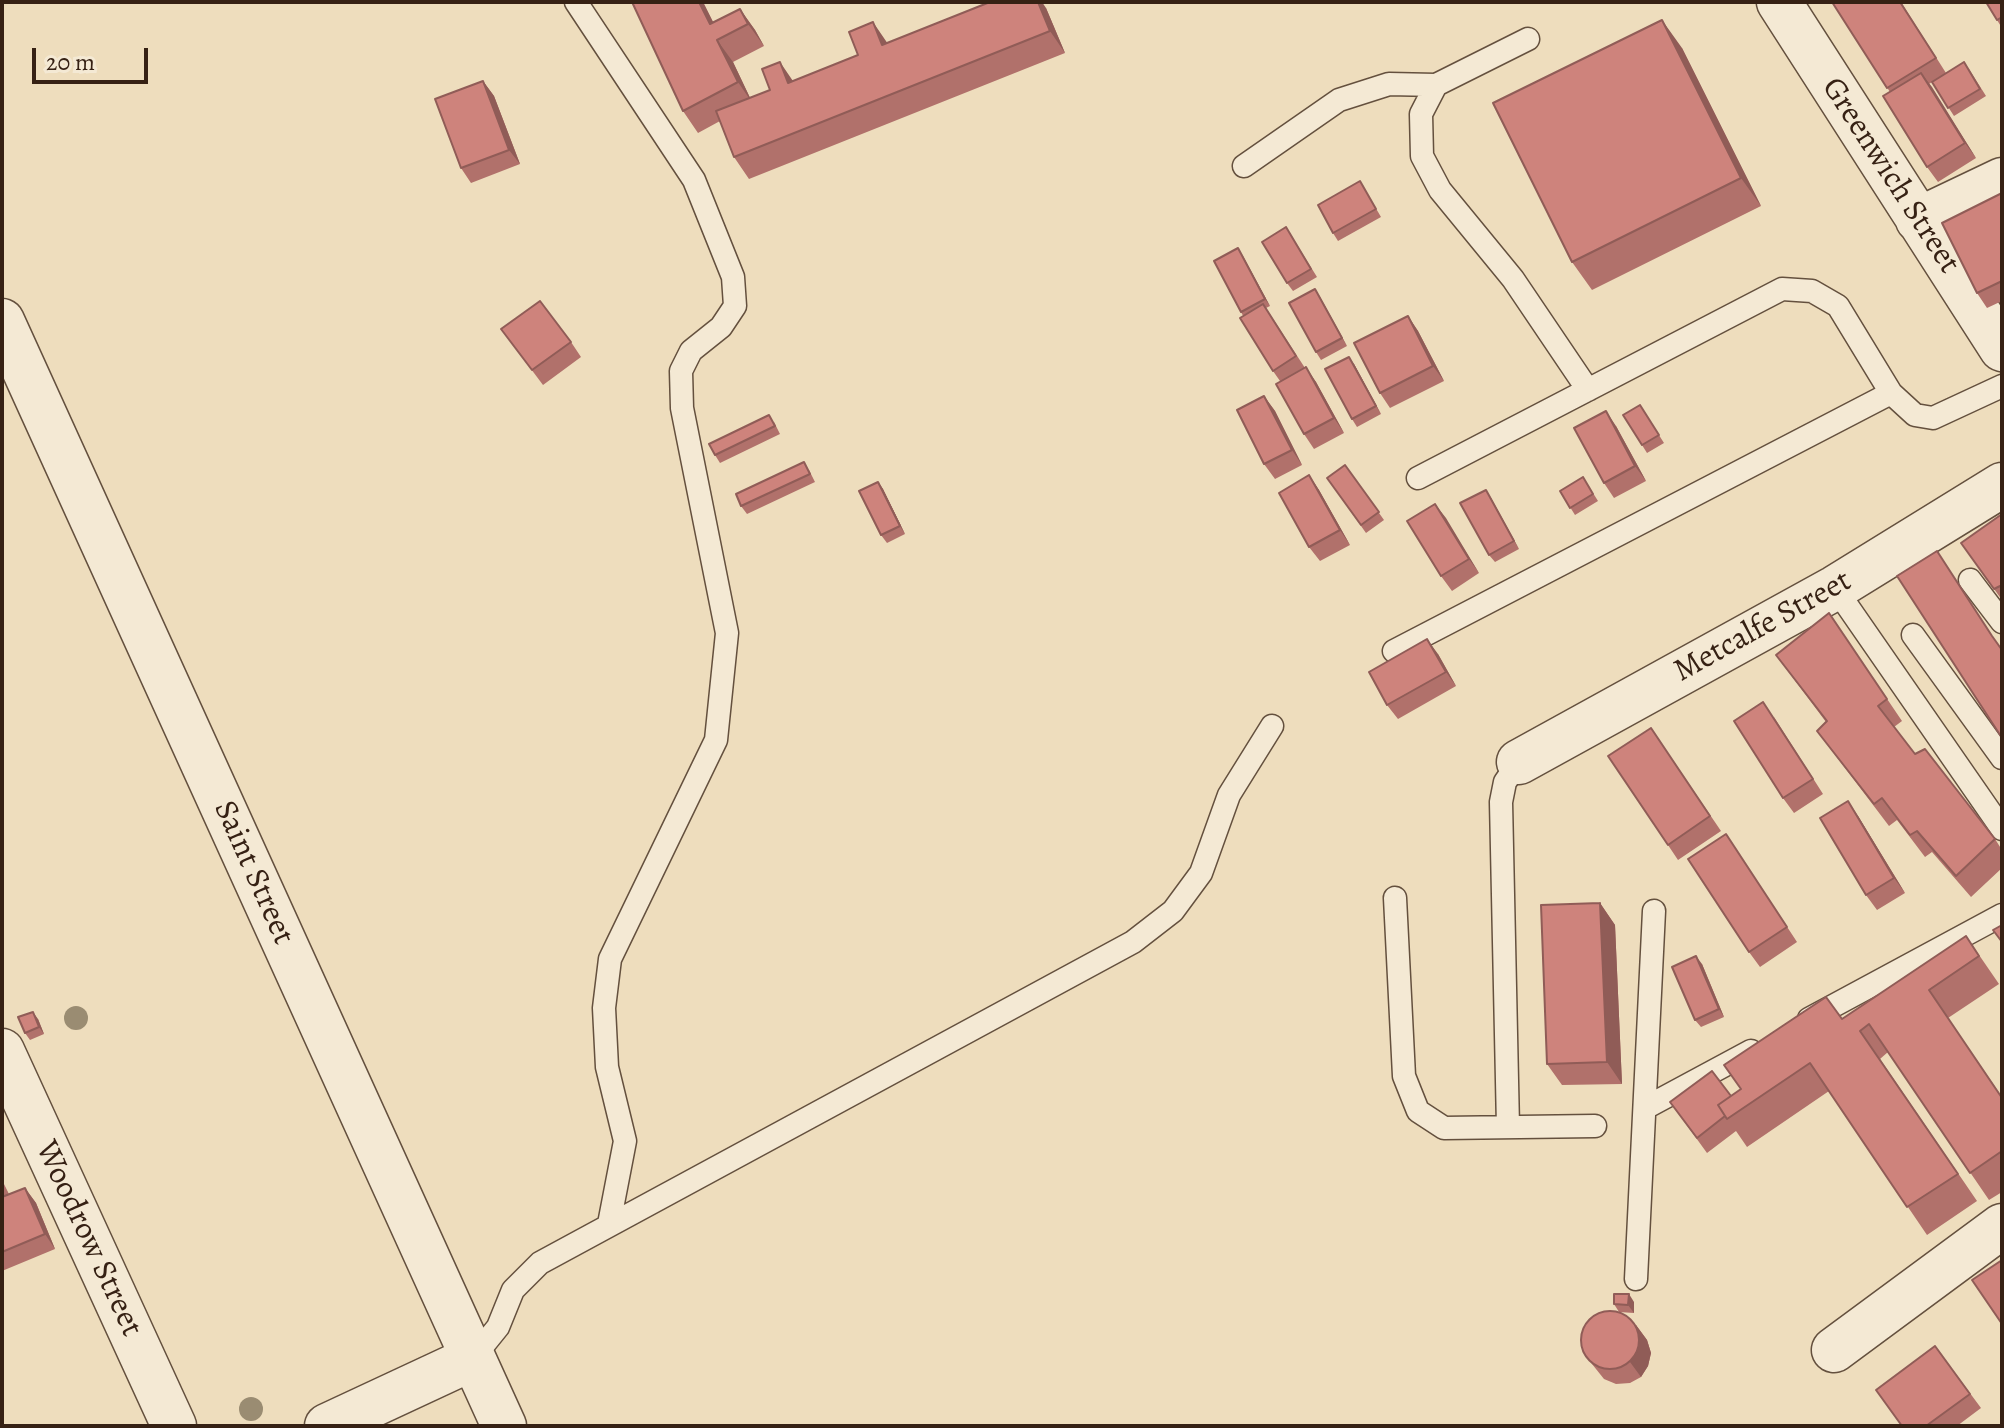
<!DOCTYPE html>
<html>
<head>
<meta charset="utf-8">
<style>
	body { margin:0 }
	#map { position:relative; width:2004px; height:1428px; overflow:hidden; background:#eeddbd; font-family:Alegreya,serif }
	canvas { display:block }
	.frame { position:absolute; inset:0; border:4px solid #362114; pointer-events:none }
	.scale { position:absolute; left:32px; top:48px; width:116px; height:36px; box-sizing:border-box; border:4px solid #362114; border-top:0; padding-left:10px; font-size:24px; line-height:28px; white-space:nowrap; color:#362114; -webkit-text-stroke:6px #f4e9d4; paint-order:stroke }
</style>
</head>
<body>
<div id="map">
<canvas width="2004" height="1428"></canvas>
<div class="frame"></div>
<div class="scale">20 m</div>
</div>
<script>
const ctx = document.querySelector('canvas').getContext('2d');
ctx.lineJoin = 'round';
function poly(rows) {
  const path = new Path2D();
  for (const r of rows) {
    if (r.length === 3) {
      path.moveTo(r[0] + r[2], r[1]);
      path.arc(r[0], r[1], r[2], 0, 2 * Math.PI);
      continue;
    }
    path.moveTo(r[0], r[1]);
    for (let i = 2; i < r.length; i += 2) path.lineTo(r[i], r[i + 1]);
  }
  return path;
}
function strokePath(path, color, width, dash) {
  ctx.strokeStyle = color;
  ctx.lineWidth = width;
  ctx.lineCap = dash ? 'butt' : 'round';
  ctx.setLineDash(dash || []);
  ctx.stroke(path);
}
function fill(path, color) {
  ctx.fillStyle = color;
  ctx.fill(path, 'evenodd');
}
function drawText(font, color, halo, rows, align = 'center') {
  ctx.font = font + ' Alegreya,serif';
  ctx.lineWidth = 6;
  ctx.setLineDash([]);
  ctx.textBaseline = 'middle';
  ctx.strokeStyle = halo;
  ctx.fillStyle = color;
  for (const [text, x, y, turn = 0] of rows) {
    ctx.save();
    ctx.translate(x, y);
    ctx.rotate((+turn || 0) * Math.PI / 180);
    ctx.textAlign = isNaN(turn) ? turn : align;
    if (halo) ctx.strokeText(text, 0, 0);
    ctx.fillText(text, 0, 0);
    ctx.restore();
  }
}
const service = poly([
	[576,2,694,180,733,277,735,306,721,327,691,351,681,371,682,408,727,633,716,740,610,959,604,1008,607,1067,625,1141,609,1224],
	[1528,39,1436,85,1421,114,1422,156,1440,190,1513,279,1588,390],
	[1244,166,1339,100,1389,84,1436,85],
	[1418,478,1782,289,1812,291,1838,306,1891,393,1915,415,1933,418,2002,386],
	[1970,580,2002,622],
	[1835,588,2002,829],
	[1913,635,2002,758],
	[1394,651,1891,393],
	[1395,898,1404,1076,1418,1111,1444,1128,1595,1126],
	[1809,1019,2002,915],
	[1645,1108,1751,1051],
	[1508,1127,1501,802,1505,782,1519,762],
	[1636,1279,1654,911],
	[473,1358,498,1327,513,1290,540,1263,1133,942,1173,911,1201,873,1229,795,1272,726]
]);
const minor = poly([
	[1779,2,2002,349],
	[1918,220,2002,180],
	[2,321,504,1426],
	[1519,762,1835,588,2002,485],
	[2,1051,174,1426],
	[1834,1350,2002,1226],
	[327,1426,473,1358]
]);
const trees = [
	[76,1018],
	[251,1409]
];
const wall = poly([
	[632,2,703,2,713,22,740,9,755,30,764,46,733,62,750,98,888,43,1046,8,1065,53,749,179,734,157,720,121,698,133,683,111],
	[1832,2,1901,2,1946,73,1969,69,1986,96,1954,116,1932,82,1929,84,1976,158,1938,182,1927,167,1890,92],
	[2002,2,2002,28,1997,20],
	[1682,48,1761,206,1592,290,1572,262],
	[483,81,494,96,520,164,471,183,461,168],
	[1360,181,1381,217,1338,241,1333,233],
	[2002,193,2002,301,1987,308,1977,293],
	[1286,227,1317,277,1293,291,1287,283],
	[1238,248,1270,306,1266,308,1305,368,1316,382,1344,433,1314,449,1304,434,1280,381,1273,371,1241,312],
	[1320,297,1347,346,1321,360,1316,352],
	[1408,316,1418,331,1444,381,1390,408,1380,393],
	[501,329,571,342,581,357,543,385],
	[1354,364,1381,414,1357,427,1352,419],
	[1264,396,1275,411,1302,465,1275,479,1264,464],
	[1645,413,1664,443,1647,453,1642,445],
	[774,422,780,434,720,463,715,455],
	[1616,426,1646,481,1614,498,1604,483],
	[1345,465,1384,520,1366,533,1327,478],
	[809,470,815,482,747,514,741,506],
	[1309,475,1319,490,1350,545,1320,561,1309,547],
	[1583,477,1598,501,1575,515,1560,491],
	[878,482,883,489,905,534,887,543,881,535],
	[1491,498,1519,549,1495,562,1489,555],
	[1435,504,1479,573,1452,591,1441,576],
	[2002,514,2002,600,1972,558],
	[1829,613,1902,721,1894,727,1915,754,1995,839,2002,850,2002,868,1971,897,1932,852,1925,857,1897,820,1889,826,1817,731,1826,722,1776,655],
	[1438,654,1456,686,1398,719,1387,705],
	[1774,717,1823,794,1794,813,1783,798],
	[1651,728,1721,831,1678,860,1668,845],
	[1858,816,1905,893,1877,910,1866,895],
	[1736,849,1797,942,1760,967,1749,952],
	[1600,903,1615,925,1622,1084,1562,1085,1547,1064],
	[1966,936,1999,984,1948,1018,2002,1097,2002,1192,1989,1200,1888,1052,1880,1059,1977,1201,1927,1235,1829,1091,1747,1147,1736,1131,1707,1153,1670,1102,1731,1096,1842,1019],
	[1702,964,1724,1017,1701,1027,1695,1020],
	[38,1019,44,1034,30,1040,25,1033],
	[2,1180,9,1194,25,1188,36,1203,55,1249,2,1271],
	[1634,1302,1634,1313,1619,1312,1636,1325,1647,1340,1651,1353,1648,1366,1641,1377,1630,1383,1616,1384,1604,1379,1584,1354,1619,1312,1614,1304],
	[1935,1346,1981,1408,1957,1426,1902,1426]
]);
const shadedWall = poly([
	[699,2,703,2,721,38,710,24],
	[1038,2,1042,2,1046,8,1065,53,1050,31],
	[740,9,755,30,764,46,748,24],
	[1662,20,1682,48,1761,206,1741,178],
	[873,22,888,44,882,45],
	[717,40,733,62,753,104,738,82],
	[780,62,795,84,788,83],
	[1921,73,1932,87,1976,158,1965,143],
	[483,81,494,96,520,164,509,150],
	[1238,248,1243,256,1270,306,1265,299],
	[1315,289,1320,297,1347,346,1342,338],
	[1408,316,1418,331,1444,381,1433,366],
	[1349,357,1354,364,1381,414,1376,406],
	[1306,367,1316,382,1344,433,1334,418],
	[1264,396,1275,411,1302,465,1292,450],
	[1606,411,1616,426,1646,481,1635,466],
	[1309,475,1319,490,1350,545,1340,530],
	[878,482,883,489,905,534,900,526],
	[1486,490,1491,498,1519,549,1514,541],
	[1435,504,1446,518,1479,573,1469,559],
	[1427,639,1438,654,1456,686,1446,672],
	[1848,801,1858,816,1905,893,1894,878],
	[1600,903,1615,925,1622,1084,1607,1062],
	[1696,956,1702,964,1724,1017,1719,1009],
	[33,1012,38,1019,44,1034,39,1027],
	[25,1188,36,1203,55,1249,45,1234],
	[1629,1294,1634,1302,1634,1313,1628,1305],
	[1636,1325,1647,1340,1651,1353,1648,1366,1641,1377,1630,1362]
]);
const building = poly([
	[632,2,699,2,710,24,740,9,748,24,717,40,738,82,683,111,632,2],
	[990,2,1038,2,1050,31,734,157,716,111,770,90,762,69,780,62,788,83,858,55,849,32,873,22,882,45,990,2],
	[1832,2,1900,2,1936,58,1887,88,1832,2],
	[1986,2,2002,2,2002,17,1997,20,1986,2],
	[1662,20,1741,178,1572,262,1493,103,1662,20],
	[1964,62,1980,89,1948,108,1932,82,1964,62],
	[1921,73,1965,143,1927,167,1883,96,1921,73],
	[483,81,509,150,461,168,435,99,483,81],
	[1360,181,1376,209,1333,233,1318,205,1360,181],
	[2002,193,2002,281,1977,293,1942,223,2002,193],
	[1286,227,1311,269,1287,283,1262,242,1286,227],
	[1238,248,1265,299,1241,312,1214,261,1238,248],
	[1315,289,1342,338,1316,352,1289,303,1315,289],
	[540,301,571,342,532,370,501,329,540,301],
	[1263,304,1296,356,1273,371,1240,318,1263,304],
	[1408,316,1433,366,1380,393,1354,343,1408,316],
	[1349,357,1376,406,1352,419,1325,369,1349,357],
	[1306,367,1334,418,1304,434,1276,384,1306,367],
	[1264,396,1292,450,1264,464,1237,410,1264,396],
	[1640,405,1659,435,1642,445,1623,415,1640,405],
	[1606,411,1635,466,1604,483,1574,428,1606,411],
	[769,415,775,426,715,455,709,444,769,415],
	[804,462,810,474,741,506,736,494,804,462],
	[1345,465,1379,512,1361,525,1327,478,1345,465],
	[1309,475,1340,530,1309,547,1279,493,1309,475],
	[1583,477,1593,494,1570,508,1560,491,1583,477],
	[878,482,900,526,881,535,859,491,878,482],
	[1486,490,1514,541,1489,555,1460,503,1486,490],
	[1435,504,1469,559,1441,576,1407,521,1435,504],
	[2002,514,2002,589,2000,586,1994,589,1961,543,2002,514],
	[1937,551,1992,636,2002,650,2002,738,1897,576,1937,551],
	[1829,613,1887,699,1878,706,1915,754,1925,749,1995,839,1956,876,1917,831,1910,835,1882,798,1874,804,1817,731,1827,721,1776,655,1829,613],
	[1427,639,1446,672,1387,705,1369,672,1427,639],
	[1763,702,1813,779,1783,798,1734,721,1763,702],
	[1651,728,1710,816,1668,845,1608,756,1651,728],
	[1848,801,1894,878,1866,895,1820,818,1848,801],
	[1726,834,1787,927,1749,952,1688,859,1726,834],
	[1600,903,1607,1062,1547,1064,1541,905,1600,903],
	[2002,925,2002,942,1993,930,2002,925],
	[1966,936,1979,956,1929,990,2002,1098,2002,1151,1970,1173,1869,1024,1860,1031,1958,1174,1907,1207,1810,1063,1727,1119,1718,1105,1741,1089,1724,1065,1826,997,1842,1019,1966,936],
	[1696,956,1719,1009,1695,1020,1672,967,1696,956],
	[33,1012,39,1027,25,1033,18,1017,33,1012],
	[1712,1071,1731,1096,1718,1105,1725,1116,1697,1138,1670,1102,1712,1071],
	[25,1188,45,1234,2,1252,2,1197,25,1188],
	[2002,1260,2002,1324,1972,1280,2002,1260],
	[1614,1294,1629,1294,1628,1305,1614,1304,1614,1294],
	[1610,1340,29],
	[1935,1346,1970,1394,1926,1426,1902,1426,1876,1390,1935,1346]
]);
const streetNames = [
	["Greenwich Street",1890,176,57],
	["Metcalfe Street",1763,627,-29],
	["Saint Street",253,873,66],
	["Woodrow Street",88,1239,65]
];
strokePath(service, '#64503e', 25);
strokePath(minor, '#64503e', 47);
strokePath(service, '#f4e9d4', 22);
strokePath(minor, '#f4e9d4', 44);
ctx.fillStyle = '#9a8c72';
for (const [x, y] of trees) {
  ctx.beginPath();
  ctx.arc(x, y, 12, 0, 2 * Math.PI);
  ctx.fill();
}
fill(wall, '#b1716b');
fill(shadedWall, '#905c57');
fill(building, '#ce837c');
strokePath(building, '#905c57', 2);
drawText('32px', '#362114', '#f4e9d4', streetNames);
</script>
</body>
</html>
